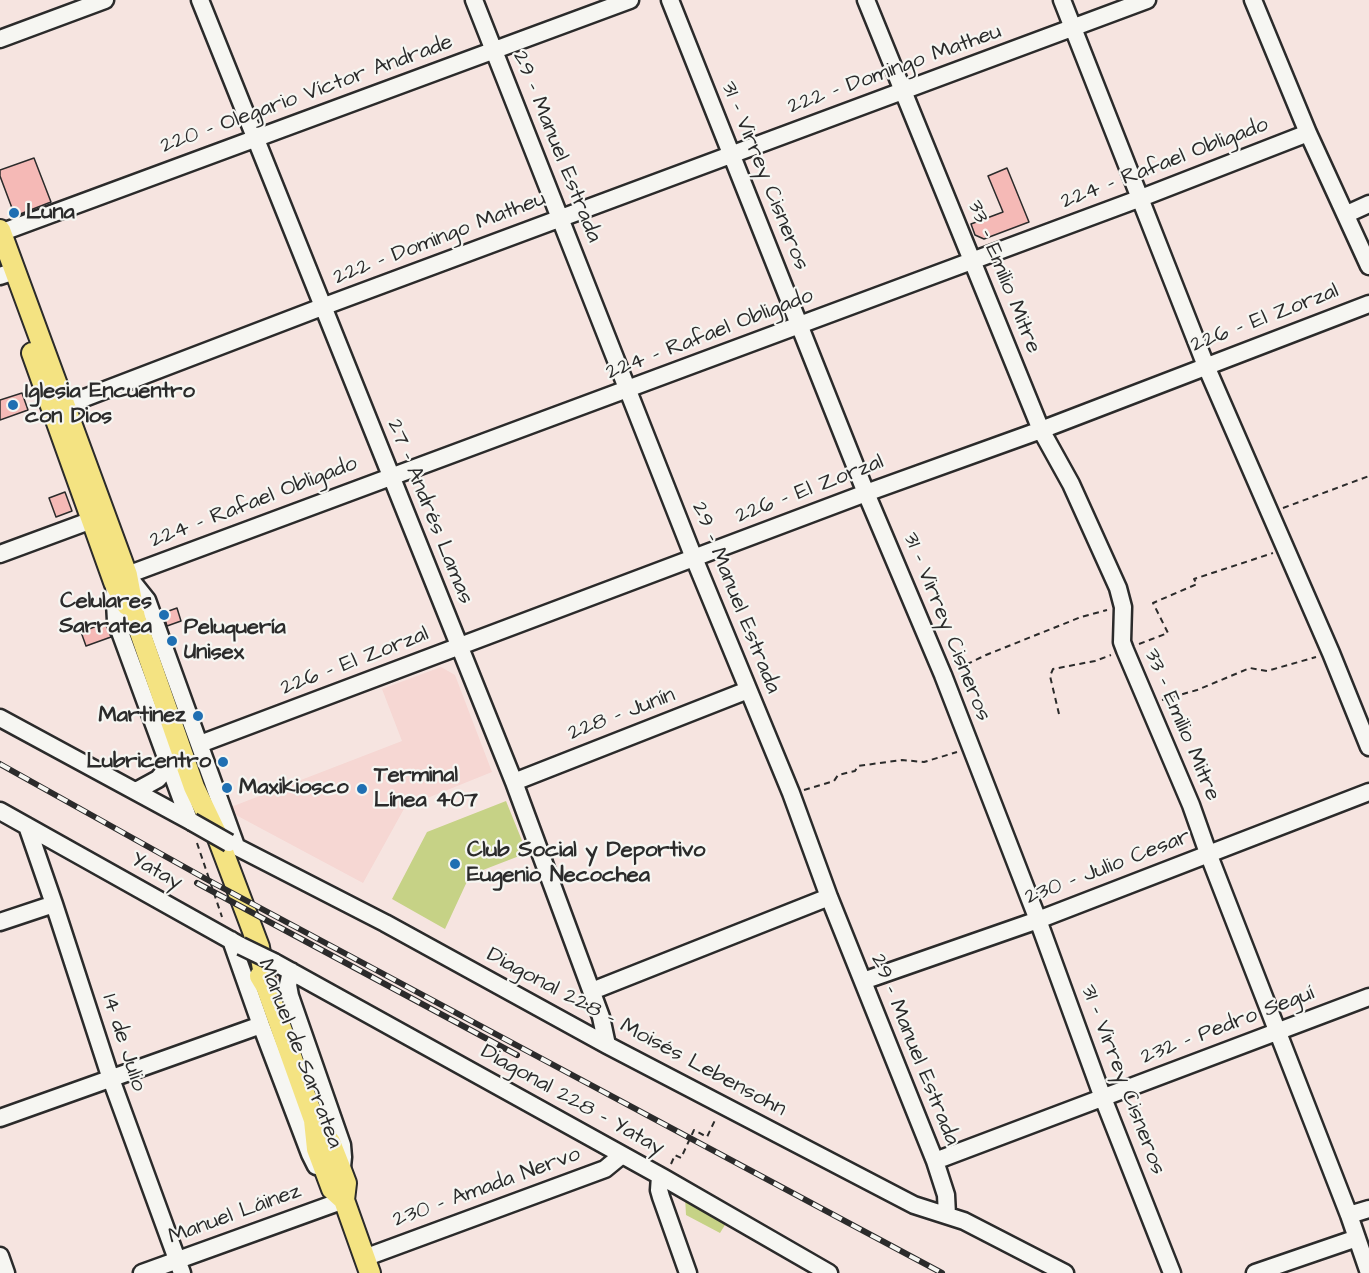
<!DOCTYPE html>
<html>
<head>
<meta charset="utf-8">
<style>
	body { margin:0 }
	canvas { display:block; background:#f6e4e0 }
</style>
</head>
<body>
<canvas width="1369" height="1273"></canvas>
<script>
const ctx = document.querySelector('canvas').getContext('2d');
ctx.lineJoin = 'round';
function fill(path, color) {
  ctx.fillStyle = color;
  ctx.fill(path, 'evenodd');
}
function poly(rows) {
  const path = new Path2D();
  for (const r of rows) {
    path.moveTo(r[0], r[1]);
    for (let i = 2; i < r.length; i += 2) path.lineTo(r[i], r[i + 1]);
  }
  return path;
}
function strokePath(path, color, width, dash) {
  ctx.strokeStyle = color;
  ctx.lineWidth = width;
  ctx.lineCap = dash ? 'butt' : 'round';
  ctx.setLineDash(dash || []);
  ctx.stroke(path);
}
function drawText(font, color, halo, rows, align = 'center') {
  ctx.font = font + ' "Architects Daughter",sans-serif';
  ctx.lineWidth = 4.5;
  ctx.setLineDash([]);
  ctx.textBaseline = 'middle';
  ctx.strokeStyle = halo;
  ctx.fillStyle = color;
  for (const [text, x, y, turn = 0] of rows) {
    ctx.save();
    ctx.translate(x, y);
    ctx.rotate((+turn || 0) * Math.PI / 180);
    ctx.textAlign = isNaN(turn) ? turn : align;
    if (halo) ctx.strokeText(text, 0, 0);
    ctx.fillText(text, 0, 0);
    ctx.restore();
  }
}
const built = poly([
	[441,667,455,675,492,772,405,807,363,883,234,814,231,807,402,741,382,689]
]);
const green = poly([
	[506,801,527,853,470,875,445,929,392,899,427,832],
	[685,1197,728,1220,720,1233,686,1215]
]);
const building = poly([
	[34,158,51,202,15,216,0,176,0,170,34,158],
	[1007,168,1029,222,984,239,975,235,971,224,1003,212,988,176,1007,168],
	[22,393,28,410,0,420,0,400,22,393],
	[65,492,72,511,56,517,49,498,65,492],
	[177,608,181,621,167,626,163,613,177,608],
	[105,623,111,637,86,646,81,632,105,623]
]);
const path = poly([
	[1283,508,1369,476],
	[1139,644,1168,633,1153,603,1197,584,1194,579,1273,553],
	[957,669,986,655,1081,617,1107,610],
	[1162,700,1197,690,1250,668,1267,671,1316,657],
	[1059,714,1050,676,1053,669,1095,661,1111,655],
	[804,790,834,781,838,775,855,771,858,766,902,760,924,762,957,752],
	[197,843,222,917],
	[671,1164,675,1155,681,1158,694,1130,707,1137,716,1118]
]);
const minor = poly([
	[200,0,514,782,601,1017,607,1045],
	[474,0,694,558,791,793,829,897,935,1161,946,1195,947,1215],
	[670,0,866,493,943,675,1038,920,1103,1098,1172,1273],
	[866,0,1041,430,1071,484,1118,588,1123,607,1122,642,1125,650,1191,805,1208,853,1349,1215,1369,1273],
	[1062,0,1206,366,1331,653,1369,747],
	[1253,0,1308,133,1369,266],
	[0,39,105,0],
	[1347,214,1369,204],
	[0,233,630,0],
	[0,276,15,271],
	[53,410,322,307,1147,0],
	[0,554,92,520],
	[114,583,116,621,189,820],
	[0,718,192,822],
	[200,744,866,493,1041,430,1369,304],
	[514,782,748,690],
	[136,791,158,779,163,773,169,762],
	[0,811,241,946],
	[27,826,54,904,111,1079,182,1273],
	[229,843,385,923,607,1045,914,1205,964,1221,1065,1273],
	[236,846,147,600,127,575,1141,198,1308,133],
	[0,922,54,904],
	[231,940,261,1025,310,1154,316,1166],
	[274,962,664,1178,829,1273],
	[291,971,288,985,290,996,342,1145,343,1157,342,1167],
	[863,981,1038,920,1369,792],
	[592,991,829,897],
	[0,1118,261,1025],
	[935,1161,1369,997],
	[660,1176,659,1190,661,1197,688,1273],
	[1349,1215,1369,1209],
	[0,1256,6,1273],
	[364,1258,605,1169,622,1155],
	[142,1273,344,1200],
	[1255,1273,1357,1238]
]);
const major = poly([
	[0,230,127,575,135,618,194,787,216,833,259,947,266,986],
	[32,353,114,582,127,605],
	[260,976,266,986,314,1120,317,1149,332,1189,344,1200,370,1273],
	[315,1121,330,1142,341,1170,346,1183,344,1200]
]);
const rail = poly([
	[0,764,206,879,942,1273],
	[197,883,517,1055]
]);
const minorBridge = poly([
	[192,822,229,843],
	[241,946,274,962]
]);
const markers = [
	[14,213,6,"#1f6fb2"],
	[13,405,6,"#1f6fb2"],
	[164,615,6,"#1f6fb2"],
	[172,641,6,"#1f6fb2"],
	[198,716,6,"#1f6fb2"],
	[223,762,6,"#1f6fb2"],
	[227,788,6,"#1f6fb2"],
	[362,789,6,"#1f6fb2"],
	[455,864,6,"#1f6fb2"]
];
const streetNames = [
	["222 - Domingo Matheu",895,70,-20],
	["220 - Olegario Víctor Andrade",307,95,-20],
	["29 - Manuel Estrada",556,147,68],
	["224 - Rafael Obligado",1165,164,-21],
	["31 - Virrey Cisneros",764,176,68],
	["222 - Domingo Matheu",440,239,-21],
	["33 - Emilio Mitre",1003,277,68],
	["226 - El Zorzal",1265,319,-21],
	["224 - Rafael Obligado",710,335,-21],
	["226 - El Zorzal",810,490,-21],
	["224 - Rafael Obligado",254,503,-21],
	["27 - Andrés Lamas",429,512,68],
	["29 - Manuel Estrada",735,598,68],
	["31 - Virrey Cisneros",946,627,68],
	["226 - El Zorzal",355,662,-21],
	["228 - Junín",622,715,-21],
	["33 - Emilio Mitre",1181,725,67],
	["230 - Julio Cesar",1108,868,-21],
	["Yatay",156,872,29],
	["232 - Pedro Seguí",1228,1026,-21],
	["Diagonal 228 - Moisés Lebensohn",636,1033,28],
	["14 de Julio",123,1043,72],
	["29 - Manuel Estrada",914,1050,68],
	["Manuel de Sarratea",299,1054,69],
	["31 - Virrey Cisneros",1122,1080,69],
	["Diagonal 228 - Yatay",572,1101,29],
	["230 - Amada Nervo",487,1188,-20],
	["Manuel Láinez",235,1215,-20]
];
const poiNames = [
	["Luna",26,213],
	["Iglesia Encuentro",25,392],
	["con Dios",25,417],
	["Celulares",152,602,"right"],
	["Sarratea",152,627,"right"],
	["Peluquería",184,628],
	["Unisex",184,653],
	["Martinez",186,716,"right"],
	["Lubricentro",211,762,"right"],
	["Terminal",374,776],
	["Línea 407",374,801],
	["Maxikiosco",239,788],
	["Club Social y Deportivo",467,851],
	["Eugenio Necochea",467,876]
];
fill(built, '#f6d7d3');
fill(green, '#c6d286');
fill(building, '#f5b9b6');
strokePath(building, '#2b2b2b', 1.5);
strokePath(minor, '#2b2b2b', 21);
strokePath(major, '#2b2b2b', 24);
strokePath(path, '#2b2b2b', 2, [6, 4.5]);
strokePath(minor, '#f6f6f2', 16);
strokePath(major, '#f4e382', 20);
strokePath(rail, '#2b2b2b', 6);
strokePath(rail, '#f6f6f2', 4, [11]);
strokePath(minorBridge, '#2b2b2b', 21, []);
strokePath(minorBridge, '#f6f6f2', 16);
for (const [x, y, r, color] of markers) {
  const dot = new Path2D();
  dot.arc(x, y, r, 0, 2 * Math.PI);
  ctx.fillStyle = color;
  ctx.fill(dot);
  strokePath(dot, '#f6f6f2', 2);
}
drawText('22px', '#2b2b2b', '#f6f6f2', streetNames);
drawText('bold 22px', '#2b2b2b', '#f6f6f2', poiNames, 'left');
</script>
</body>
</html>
